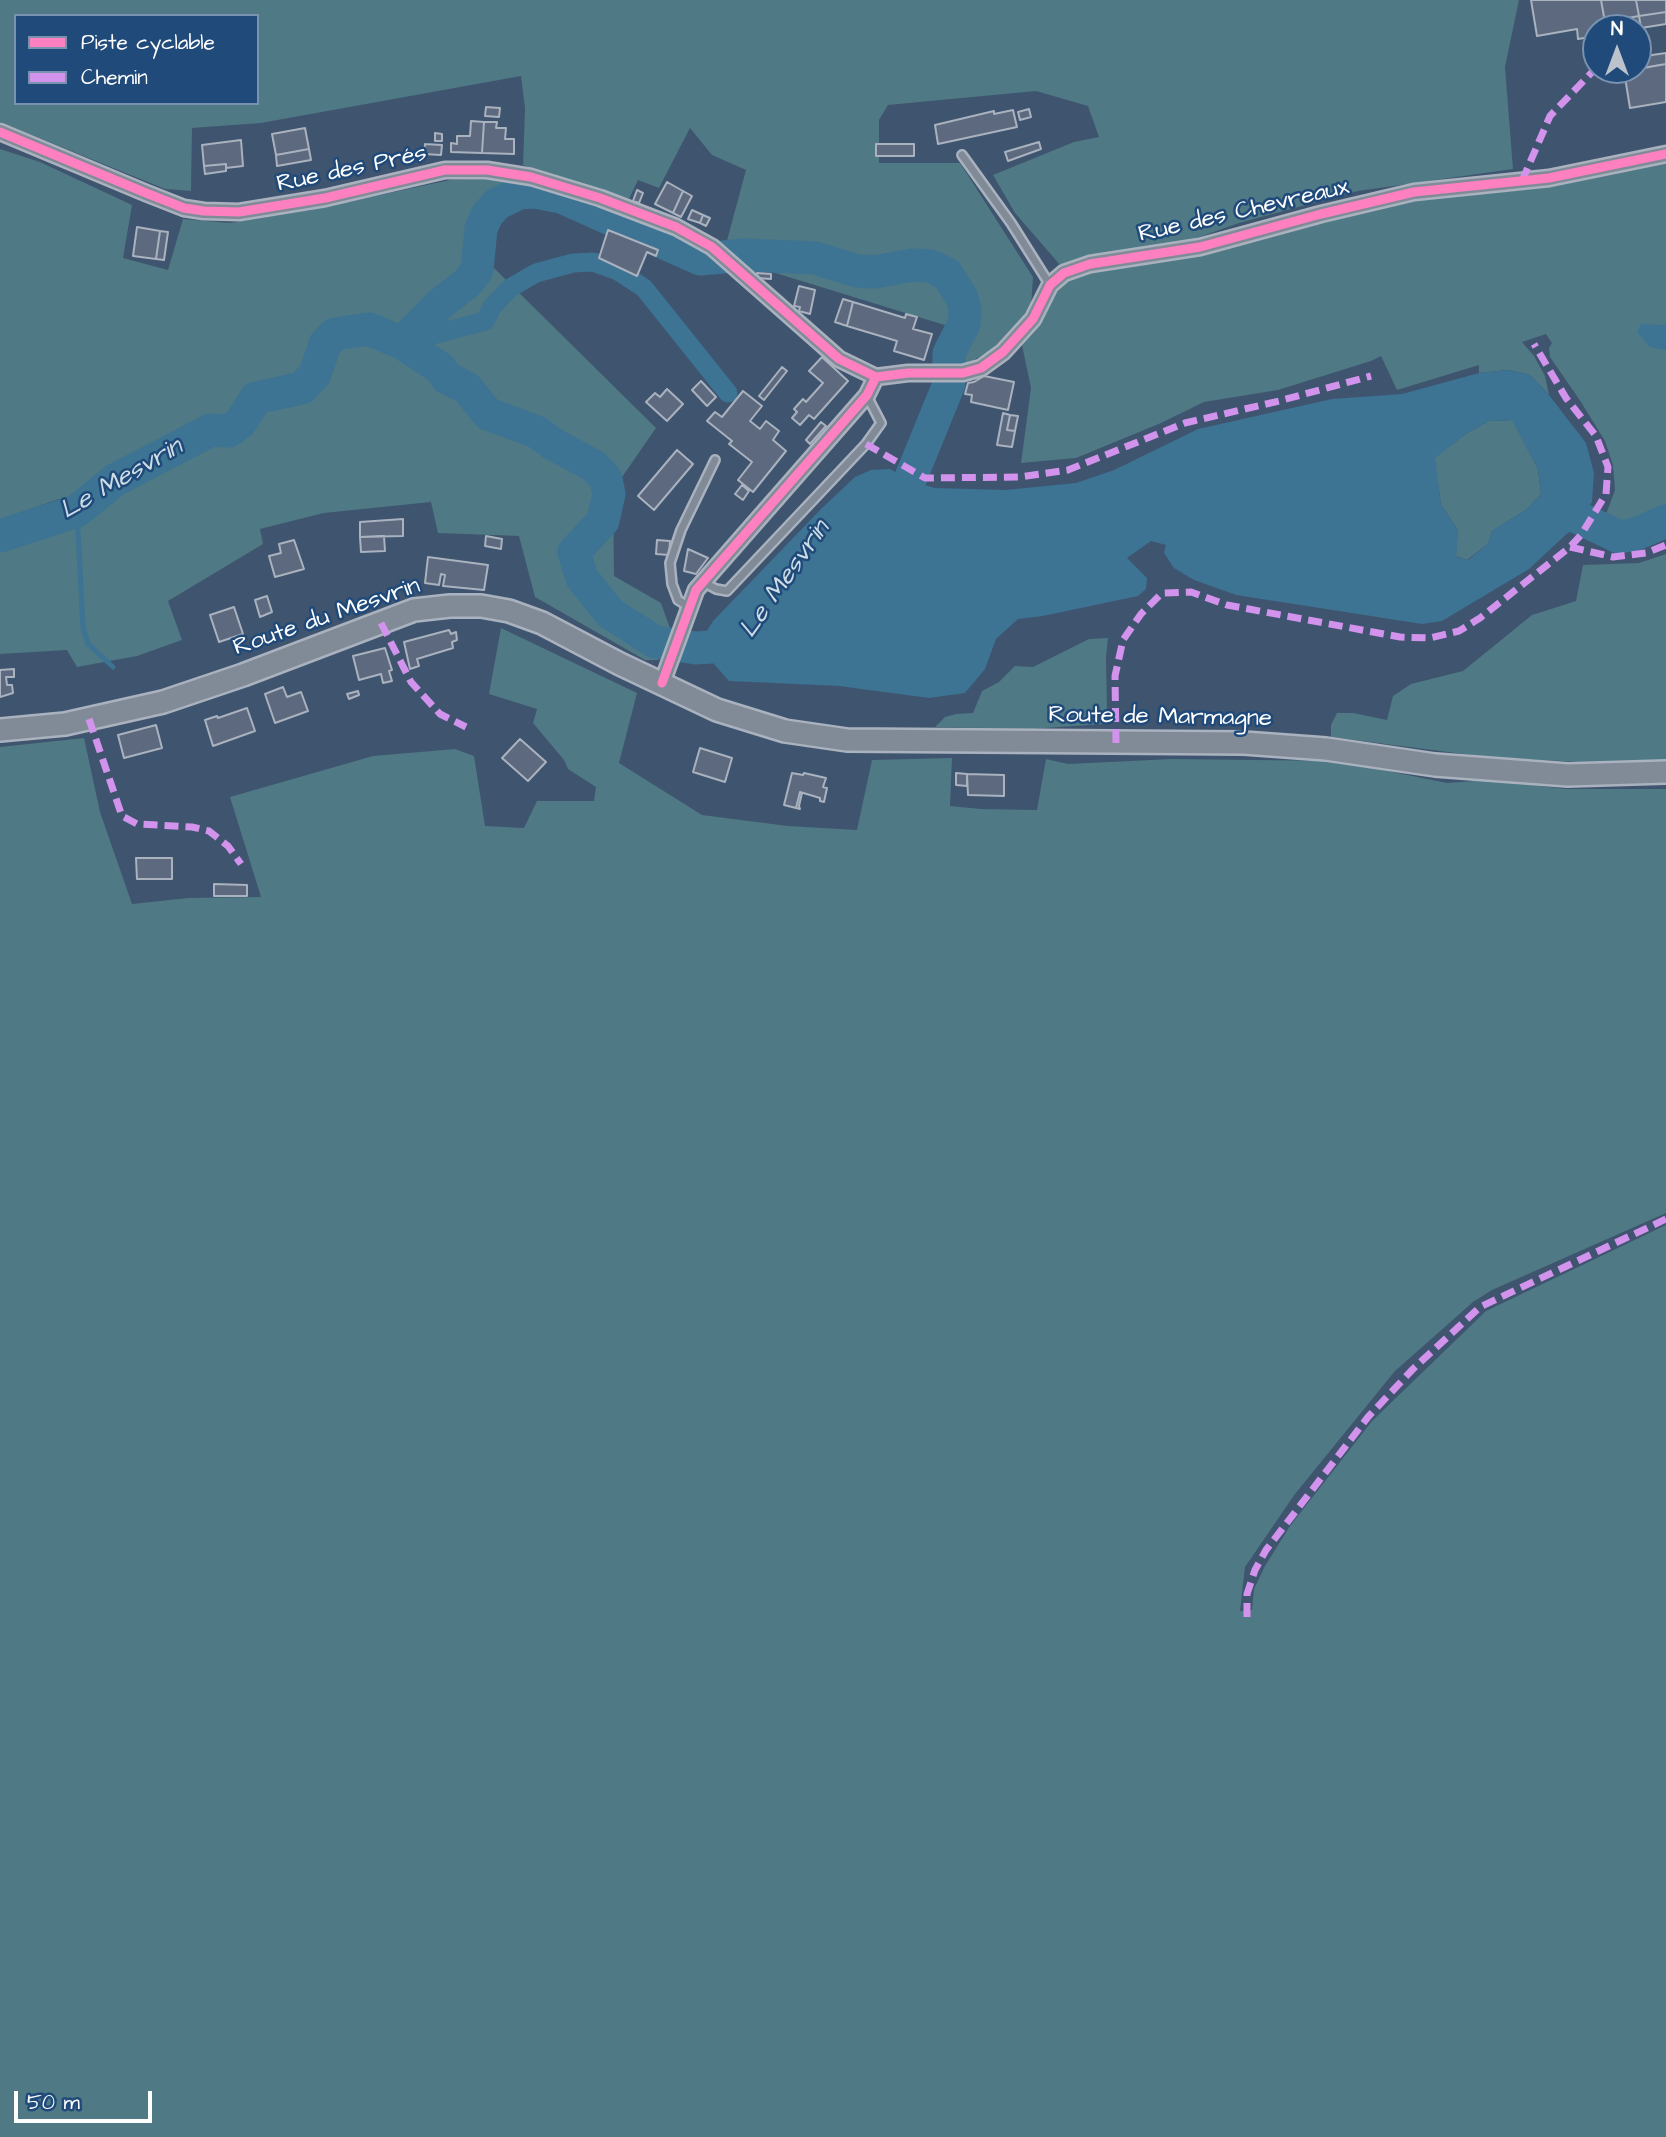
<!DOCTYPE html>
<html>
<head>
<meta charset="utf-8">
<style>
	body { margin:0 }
	#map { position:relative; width:1666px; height:2137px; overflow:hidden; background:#3f546e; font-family:"Architects Daughter",sans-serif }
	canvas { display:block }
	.legend { position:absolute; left:14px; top:14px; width:245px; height:91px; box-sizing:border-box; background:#1f4a7a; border:2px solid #7992af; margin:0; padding:9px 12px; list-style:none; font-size:21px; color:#fff }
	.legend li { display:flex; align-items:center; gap:14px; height:35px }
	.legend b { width:35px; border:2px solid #7992af }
	.north { position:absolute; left:1582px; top:14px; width:70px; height:70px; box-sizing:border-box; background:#1f4a7a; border:2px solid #7992af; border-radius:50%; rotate:0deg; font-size:19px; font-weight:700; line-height:28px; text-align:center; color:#fff }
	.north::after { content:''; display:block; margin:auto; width:24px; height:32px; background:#bcc3cc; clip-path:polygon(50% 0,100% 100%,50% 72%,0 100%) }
	.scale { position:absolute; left:14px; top:2091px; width:138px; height:32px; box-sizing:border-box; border:4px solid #fff; border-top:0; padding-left:9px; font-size:21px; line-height:24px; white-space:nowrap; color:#fff; -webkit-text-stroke:5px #1f4a7a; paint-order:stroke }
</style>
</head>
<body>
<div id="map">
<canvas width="1666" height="2137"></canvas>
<ul class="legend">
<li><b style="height:9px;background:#ff80c0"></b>Piste cyclable</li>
<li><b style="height:9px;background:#d193ec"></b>Chemin</li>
</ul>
<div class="north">N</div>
<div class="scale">50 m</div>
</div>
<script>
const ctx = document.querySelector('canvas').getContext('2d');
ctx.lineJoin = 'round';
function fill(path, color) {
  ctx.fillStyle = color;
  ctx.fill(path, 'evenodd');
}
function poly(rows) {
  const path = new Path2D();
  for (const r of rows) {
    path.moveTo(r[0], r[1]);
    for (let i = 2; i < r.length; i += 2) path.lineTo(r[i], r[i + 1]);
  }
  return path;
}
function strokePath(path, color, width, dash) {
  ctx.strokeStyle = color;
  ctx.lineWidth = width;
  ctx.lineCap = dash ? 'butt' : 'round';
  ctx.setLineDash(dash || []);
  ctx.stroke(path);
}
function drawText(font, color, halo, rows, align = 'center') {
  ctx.font = font + ' "Architects Daughter",sans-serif';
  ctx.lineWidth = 5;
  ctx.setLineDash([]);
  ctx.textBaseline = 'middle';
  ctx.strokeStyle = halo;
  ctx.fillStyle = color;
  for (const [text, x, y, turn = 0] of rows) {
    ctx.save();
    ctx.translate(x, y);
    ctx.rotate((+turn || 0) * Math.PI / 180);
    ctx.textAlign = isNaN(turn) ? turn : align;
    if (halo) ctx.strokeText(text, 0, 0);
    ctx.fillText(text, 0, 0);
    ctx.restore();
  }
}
const green = poly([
	[0,0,1519,0,1505,67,1513,169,1358,191,1239,223,1191,240,1086,259,1061,266,1015,213,993,175,1074,142,1099,137,1088,106,1036,91,888,105,879,120,879,163,960,163,1033,277,1031,307,1024,321,1006,342,965,365,951,368,951,327,743,263,725,248,746,170,712,155,690,128,659,188,638,180,629,199,523,165,525,108,521,76,261,123,192,128,191,191,165,189,0,122],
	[16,16,257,16,257,103,16,103],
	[0,149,40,162,132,205,123,258,168,270,183,219,230,223,310,210,450,180,487,179,531,188,489,213,490,264,656,428,613,490,614,576,661,603,671,631,658,660,645,660,535,597,519,536,438,533,431,502,324,513,260,529,263,544,168,601,182,640,137,656,77,667,67,650,0,654,0,522,14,540,68,527,88,518,59,499,0,520],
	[1658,163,1666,163,1666,510,1647,521,1626,544,1606,544,1596,536,1596,529,1605,517,1615,490,1613,465,1605,441,1581,402,1550,357,1549,348,1552,343,1546,334,1522,342,1534,356,1545,376,1549,395,1530,375,1509,370,1479,373,1479,365,1397,390,1381,356,1371,361,1278,390,1204,402,1161,423,1076,458,1021,463,1031,388,1022,345,1043,316,1057,287,1069,279,1093,270,1203,254,1411,200,1535,187],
	[1513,420,1538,469,1541,494,1526,510,1492,531,1488,544,1467,560,1455,556,1458,531,1441,504,1434,458,1467,433,1489,421],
	[1666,554,1666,760,1581,762,1487,757,1331,737,1331,725,1337,713,1353,713,1387,720,1393,696,1411,684,1463,671,1532,615,1576,601,1583,565,1639,563],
	[501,628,637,693,619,763,702,815,788,826,857,830,872,760,952,758,950,806,981,809,1037,810,1046,759,1068,764,1172,759,1338,761,1447,783,1488,780,1566,789,1666,789,1666,1213,1492,1290,1473,1302,1395,1371,1295,1494,1245,1567,1240,1611,1252,1610,1254,1589,1265,1566,1290,1526,1372,1421,1486,1311,1666,1225,1666,2137,0,2137,0,747,84,738,100,812,132,904,188,898,261,897,230,797,373,756,455,749,474,756,485,826,524,828,537,801,594,801,596,787,568,769,564,760,533,723,537,709,489,694],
	[1108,638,1106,658,1107,710,1103,724,1031,729,935,727,945,717,956,714,973,713,982,691,999,682,1015,666,1033,667,1089,639]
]);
const water = poly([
	[1641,324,1666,325,1666,350,1650,347,1637,332],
	[1509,370,1530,375,1549,395,1586,443,1594,473,1592,502,1571,530,1529,569,1442,621,1422,624,1236,595,1194,580,1174,568,1164,553,1166,545,1151,541,1127,558,1147,578,1146,589,1138,596,1043,616,1018,619,996,639,985,669,965,693,929,698,839,686,729,681,713,663,696,648,713,621,822,508,855,477,871,470,890,469,911,481,935,488,1005,490,1076,483,1114,470,1198,429,1332,399,1402,394,1479,373],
	[1512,420,1538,469,1541,494,1526,510,1492,531,1488,544,1468,560,1456,557,1458,531,1441,504,1435,458,1467,433,1489,421]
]);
const stream = poly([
	[77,511,83,627,88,644,113,667]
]);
const canal = poly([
	[402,343,485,321,492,307,510,288,536,273,573,263,593,262,618,271,644,288,728,393]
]);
const river = poly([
	[402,343,441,303,467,283,477,270,481,229,487,215,497,204,519,193,535,192,561,197,700,259,746,255,815,258,857,271,874,272,913,265,930,266,947,274,962,298,965,311,964,324,949,353,949,384,905,492],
	[1540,528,1555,518,1573,515,1619,537,1636,534,1666,521],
	[0,536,77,511,115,480,211,430,229,431,240,423,256,398,302,388,315,374,325,344,335,334,369,329,402,343,440,368,447,378,467,388,488,414,537,432,553,444,594,466,606,479,609,494,603,521,574,552,582,578,610,613,655,642,696,648,741,645]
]);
const building = poly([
	[1531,0,1601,0,1606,28,1596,28,1596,36,1578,39,1577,29,1537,36,1531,0],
	[1601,0,1636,0,1639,16,1605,22,1601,0],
	[1636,0,1666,0,1666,12,1639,16,1636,0],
	[1666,12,1666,24,1641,28,1639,16,1666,12],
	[1639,16,1641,28,1606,28,1605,22,1639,16],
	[1666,53,1666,64,1638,69,1638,57,1666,53],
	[1666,64,1666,102,1630,108,1624,71,1666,64],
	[486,107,500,108,499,117,485,116,486,107],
	[1029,109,1031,117,1020,120,1018,112,1029,109],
	[1013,110,1017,127,938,144,935,125,994,111,994,114,1013,110],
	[471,121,484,122,482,153,451,152,451,143,457,144,457,136,470,136,471,121],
	[484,122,497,122,496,128,506,128,505,139,514,139,514,154,482,153,484,122],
	[305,128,309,149,276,155,272,134,305,128],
	[435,133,442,134,442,141,435,141,435,133],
	[241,140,243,166,226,168,226,164,204,166,202,145,241,140],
	[1039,142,1041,149,1008,161,1005,152,1039,142],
	[425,144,442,145,441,155,424,154,425,144],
	[876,144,914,144,914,156,876,156,876,144],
	[309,149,311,160,277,166,276,155,309,149],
	[226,164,226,171,205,174,204,166,226,164],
	[667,182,683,191,673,213,655,204,667,182],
	[637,190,643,193,639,203,633,201,637,190],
	[683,191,692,196,681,217,673,213,683,191],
	[692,210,703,215,700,223,688,219,692,210],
	[703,215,710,218,706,226,700,223,703,215],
	[137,227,160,231,156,259,133,256,137,227],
	[608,230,658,250,656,256,647,252,637,276,599,258,608,230],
	[160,231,168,232,164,260,156,259,160,231],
	[757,273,771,274,771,279,757,278,757,273],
	[799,286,815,290,810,314,799,311,800,307,794,306,799,286],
	[843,299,853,302,847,326,835,322,843,299],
	[853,302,905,318,906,314,917,317,913,329,932,334,924,360,894,351,897,341,847,326,853,302],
	[822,357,848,381,814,419,809,415,800,425,792,418,797,412,794,409,803,399,806,402,823,383,809,371,822,357],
	[782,367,787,371,764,400,759,396,782,367],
	[984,376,1014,382,1008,410,971,402,972,395,965,394,968,383,974,382,984,376],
	[701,381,716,397,707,406,692,390,701,381],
	[667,389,683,404,667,421,646,402,655,393,660,397,667,389],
	[743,391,762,406,750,421,760,429,766,421,779,431,773,440,786,451,753,492,738,480,752,462,729,444,732,441,707,421,715,412,722,417,743,391],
	[1003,413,1010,415,1007,430,1015,431,1012,447,997,445,1003,413],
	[1010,415,1018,416,1015,431,1007,430,1010,415],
	[821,422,826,426,810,444,806,440,821,422],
	[677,450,693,464,654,510,638,496,677,450],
	[742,485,749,491,743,500,735,494,742,485],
	[403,519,403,536,360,537,360,522,403,519],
	[384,536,385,551,361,552,360,537,384,536],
	[486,536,502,539,501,549,485,546,486,536],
	[294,540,304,569,275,577,269,556,281,553,279,544,294,540],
	[657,540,670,541,669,555,656,554,657,540],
	[688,549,708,558,696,574,684,571,688,549],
	[428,557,488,565,484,590,443,586,445,575,441,574,439,585,425,583,428,557],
	[267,596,272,612,260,617,255,600,267,596],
	[234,607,243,634,219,642,210,615,234,607],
	[449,630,451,634,456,632,457,640,452,642,453,648,417,659,419,666,410,669,404,642,449,630],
	[385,648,392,670,389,671,392,681,383,683,381,674,359,680,353,656,385,648],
	[14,669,14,677,6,677,7,685,12,685,13,693,0,697,0,670,14,669],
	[283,687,287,697,301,692,308,711,275,723,265,694,283,687],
	[358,691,359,695,349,699,347,694,358,691],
	[247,708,255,731,213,746,205,720,217,716,218,718,247,708],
	[156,725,162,748,124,758,118,735,156,725],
	[520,739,546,762,528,781,502,758,520,739],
	[700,748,732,758,725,782,693,772,700,748],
	[792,773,803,775,804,773,826,778,823,787,827,788,824,802,820,801,820,798,800,792,796,808,784,805,792,773],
	[956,773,967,774,967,786,956,785,956,773],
	[967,774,1004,775,1004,796,968,795,967,774],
	[800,792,802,793,799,806,800,809,796,808,800,792],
	[136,858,172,858,172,879,137,879,136,858],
	[214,884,247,885,247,896,214,896,214,884]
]);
const service = poly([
	[962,155,1011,223,1050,285],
	[703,582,716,589,727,591,866,444,881,423,867,396],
	[689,607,678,600,672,584,670,563,681,530,715,460]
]);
const minor = poly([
	[0,132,146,193,184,208,204,211,239,212,325,198,445,170,487,170,531,177,600,198,676,227,712,247,839,359,876,377],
	[662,683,696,590,867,395,876,377,908,373,963,373,981,368,1003,352,1033,319,1050,285,1064,273,1090,264,1200,247,1321,214,1414,192,1549,178,1666,154]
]);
const secondary = poly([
	[0,730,65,724,163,702,243,675,414,610,450,606,481,606,509,611,542,623,620,664,717,710,785,731,847,740,1244,743,1326,749,1435,765,1568,775,1666,772]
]);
const quiet = poly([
	[1522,181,1550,116,1596,68],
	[866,444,925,478,1019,477,1068,470,1185,423,1279,401,1371,376],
	[1570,547,1613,557,1646,553,1666,545],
	[381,623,411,682,440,714,466,727],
	[89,719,122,816,137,824,192,827,209,831,228,846,241,864],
	[1116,743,1115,676,1123,640,1141,614,1162,593,1191,592,1227,605,1400,637,1430,638,1459,631,1480,618,1570,547,1581,535,1606,494,1608,467,1596,436,1566,398,1534,344],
	[1247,1617,1247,1594,1255,1570,1266,1550,1368,1417,1413,1369,1480,1307,1666,1219]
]);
const cycleway = poly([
	[0,132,146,193,184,208,204,211,239,212,325,198,445,170,487,170,531,177,600,198,676,227,712,247,839,359,876,377],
	[662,683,696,590,867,395,876,377,908,373,963,373,981,368,1003,352,1033,319,1050,285,1064,273,1090,264,1200,247,1321,214,1414,192,1549,178,1666,154]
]);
const streetNames = [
	["Rue des Prés",352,170,-12],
	["Rue des Chevreaux",1244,212,-13],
	["Route du Mesvrin",327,618,-19],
	["Route de Marmagne",1160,718,1]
];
const waterNames = [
	["Le Mesvrin",122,480,-30],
	["Le Mesvrin",786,580,-55]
];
fill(green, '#4e7985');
fill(water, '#3d7393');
strokePath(stream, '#3d7393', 5);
strokePath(canal, '#3d7393', 19);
strokePath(river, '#3d7393', 33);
fill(building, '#5c697e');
strokePath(building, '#a9b2be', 2);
strokePath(service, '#a9b2be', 12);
strokePath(minor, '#a9b2be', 19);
strokePath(secondary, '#a9b2be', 26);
strokePath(service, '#818b97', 7);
strokePath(minor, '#818b97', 14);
strokePath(secondary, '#818b97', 21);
strokePath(quiet, '#d193ec', 7, [14, 7]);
strokePath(cycleway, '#ff80c0', 9);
drawText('24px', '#fff', '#1f4a7a', streetNames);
drawText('italic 26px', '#cedde5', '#1f4a7a', waterNames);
</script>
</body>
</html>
